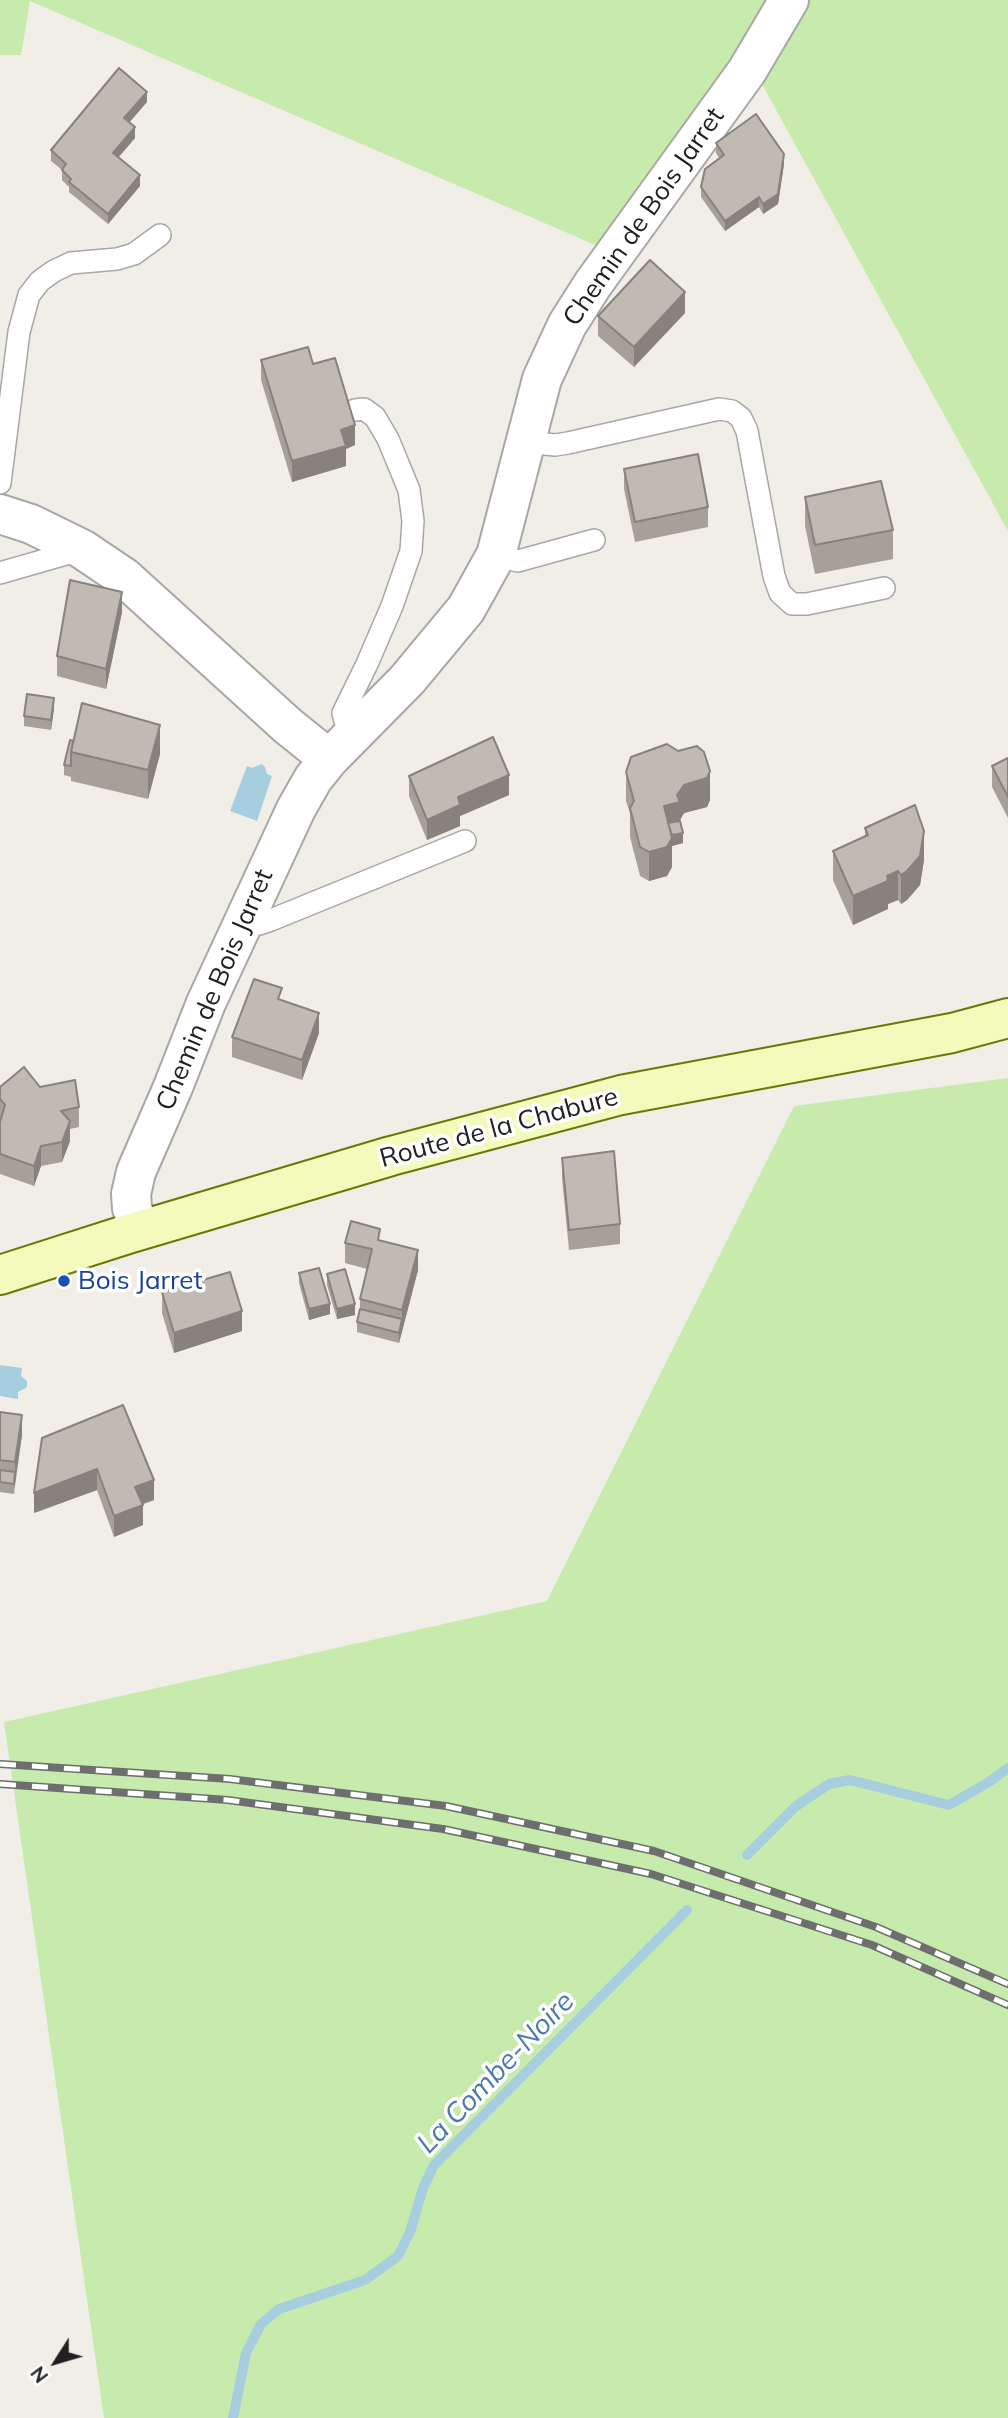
<!DOCTYPE html>
<html>
<head>
<meta charset="utf-8">
<style>
	body { margin:0 }
	#map { position:relative; width:1008px; height:2418px; overflow:hidden; background:#f0eee6; font-family:Mulish,sans-serif }
	canvas { display:block }
	.north { position:absolute; left:21px; top:2327px; width:70px; height:70px; -webkit-text-stroke:5px #fff; paint-order:stroke; rotate:233deg; font-size:19px; font-weight:700; line-height:28px; text-align:center; color:#202020 }
	.north::after { content:''; display:block; margin:auto; width:24px; height:32px; background:#202020; clip-path:polygon(50% 0,100% 100%,50% 72%,0 100%) }
</style>
</head>
<body>
<div id="map">
<canvas width="1008" height="2418"></canvas>
<div class="north">N</div>
</div>
<script>
const ctx = document.querySelector('canvas').getContext('2d');
ctx.lineJoin = 'round';
function fill(path, color) {
  ctx.fillStyle = color;
  ctx.fill(path, 'evenodd');
}
function poly(rows) {
  const path = new Path2D();
  for (const r of rows) {
    path.moveTo(r[0], r[1]);
    for (let i = 2; i < r.length; i += 2) path.lineTo(r[i], r[i + 1]);
  }
  return path;
}
function strokePath(path, color, width, dash) {
  ctx.strokeStyle = color;
  ctx.lineWidth = width;
  ctx.lineCap = dash ? 'butt' : 'round';
  ctx.setLineDash(dash || []);
  ctx.stroke(path);
}
function drawText(font, color, halo, rows, align = 'center') {
  ctx.font = font + ' Mulish,sans-serif';
  ctx.lineWidth = 7;
  ctx.setLineDash([]);
  ctx.textBaseline = 'middle';
  ctx.strokeStyle = halo;
  ctx.fillStyle = color;
  for (const [text, x, y, turn = 0] of rows) {
    ctx.save();
    ctx.translate(x, y);
    ctx.rotate((+turn || 0) * Math.PI / 180);
    ctx.textAlign = isNaN(turn) ? turn : align;
    if (halo) ctx.strokeText(text, 0, 0);
    ctx.fillText(text, 0, 0);
    ctx.restore();
  }
}
const grass = poly([
	[0,0,1008,0,1008,531,742,48,600,247,30,1,21,55,0,55],
	[1008,1078,1008,2418,104,2418,4,1722,547,1601,794,1106]
]);
const water = poly([
	[262,764,265,767,267,774,272,776,257,821,230,811,247,766,252,768],
	[0,1365,22,1368,21,1376,27,1381,27,1385,26,1388,18,1392,18,1399,0,1396]
]);
const stream = poly([
	[747,1855,796,1806,829,1784,850,1780,949,1805,989,1782,1008,1768],
	[233,2418,246,2353,261,2324,279,2309,365,2280,398,2256,410,2232,423,2188,434,2165,687,1910]
]);
const lane = poly([
	[355,410,364,409,375,417,388,439,409,490,413,521,411,551,392,606,367,664,343,713,345,721,356,732],
	[525,442,555,445,568,443,719,409,732,411,741,418,747,431,774,576,780,593,792,604,807,604,884,588],
	[0,483,19,332,29,295,40,281,54,271,71,263,117,259,134,254,160,235],
	[496,555,518,561,594,540],
	[0,573,80,550],
	[244,920,259,924,271,920,465,841]
]);
const street = poly([
	[0,514,31,524,82,549,125,578,288,726,329,759],
	[140,1230,132,1208,131,1194,136,1172,173,1087,206,1003,296,809,313,779,329,759,407,680,466,609,496,555,542,379,567,325,593,284,747,71,789,0]
]);
const secondary = poly([
	[0,1275,128,1234,391,1156,621,1095,952,1033,1008,1018]
]);
const rail = poly([
	[0,1764,230,1779,446,1806,654,1851,876,1927,1008,1984],
	[0,1784,228,1800,443,1829,651,1874,872,1945,1008,2005]
]);
const wall = poly([
	[147,102,129,123,135,138,119,157,140,186,108,224,69,192,69,187,62,180,62,170,51,161,51,150],
	[716,143,784,164,778,204,763,214,759,207,725,231,701,197,701,187,719,158,716,153],
	[685,313,634,367,598,336,598,316],
	[261,360,313,364,355,445,346,449,346,466,292,482,261,380],
	[624,469,708,507,708,527,635,542,624,489],
	[805,497,893,530,893,559,815,574,805,526],
	[122,612,106,689,57,676,57,656],
	[54,708,51,730,24,726,24,716],
	[70,740,160,754,148,799,71,781,71,777,64,775,64,765],
	[1008,758,1008,818,992,787,992,766],
	[626,772,710,800,707,807,684,813,680,820,683,833,683,843,672,846,672,867,667,876,649,881,640,876,630,837,630,813,626,801],
	[409,776,509,795,460,816,460,826,427,840,409,796],
	[865,828,924,860,920,885,907,900,901,904,898,900,888,904,888,909,853,925,833,880,833,851,865,836],
	[282,1000,319,1033,302,1080,232,1057,232,1037],
	[0,1087,40,1087,79,1107,79,1127,70,1129,70,1141,62,1162,41,1166,34,1186,0,1174],
	[562,1158,620,1224,620,1244,569,1250,562,1178],
	[380,1240,418,1270,399,1343,357,1332,357,1322,360,1309,360,1299,367,1269,345,1263,345,1243],
	[299,1273,330,1314,309,1320,299,1283],
	[327,1274,355,1315,337,1319,327,1285],
	[162,1292,242,1331,174,1353,162,1313],
	[0,1412,22,1435,14,1494,0,1492],
	[42,1438,154,1500,142,1504,143,1525,114,1537,97,1490,34,1513]
]);
const shadedWall = poly([
	[147,92,147,102,124,128,124,118],
	[135,127,135,138,113,163,113,153],
	[784,154,784,164,778,204,763,214,763,204],
	[140,175,140,186,108,224,108,214],
	[759,197,759,207,725,231,725,221],
	[685,292,685,313,634,367,634,347],
	[355,425,355,445,346,449,346,466,292,482,292,461,341,430],
	[122,592,122,612,106,689,106,669],
	[54,698,54,708,51,730,51,720],
	[160,725,160,754,148,799,148,770],
	[710,771,710,800,707,807,684,813,680,820,680,831,666,834,664,806,677,795,684,785],
	[509,775,509,795,460,816,460,826,427,840,427,820,458,797],
	[924,831,924,860,920,885,907,900,901,904,901,875],
	[683,833,683,843,672,846,672,867,667,876,649,881,649,852,667,837],
	[898,871,898,900,888,904,888,909,853,925,853,896,887,876],
	[319,1013,319,1033,302,1080,302,1060],
	[70,1121,70,1141,62,1162,62,1142],
	[41,1146,41,1166,34,1186,34,1166],
	[418,1250,418,1270,399,1343,399,1333,402,1319,402,1310],
	[330,1304,330,1314,309,1320,309,1309],
	[355,1304,355,1315,337,1319,337,1309],
	[242,1311,242,1331,174,1353,174,1333],
	[22,1415,22,1435,15,1482,15,1462],
	[97,1469,97,1490,34,1513,34,1493],
	[154,1480,154,1500,135,1507,135,1487],
	[143,1505,143,1525,114,1537,114,1516]
]);
const building = poly([
	[119,68,147,92,124,118,135,127,113,153,140,175,108,214,69,182,71,179,62,170,66,164,51,150,119,68],
	[756,114,784,154,778,194,763,204,759,197,725,221,701,187,705,169,724,155,716,143,756,114],
	[650,260,685,292,634,347,598,316,650,260],
	[308,347,313,364,335,358,355,425,341,430,346,446,292,461,261,360,308,347],
	[698,454,708,507,635,522,624,469,698,454],
	[881,481,893,530,815,545,805,497,881,481],
	[70,580,122,592,106,669,57,656,70,580],
	[27,694,54,698,51,720,24,716,27,694],
	[82,703,160,725,148,770,71,752,82,703],
	[493,737,509,775,458,797,460,805,427,820,409,776,493,737],
	[70,740,73,741,71,752,71,766,64,765,70,740],
	[667,744,678,751,697,746,704,752,710,771,707,778,684,785,677,795,680,802,664,806,672,838,667,847,649,852,640,847,630,808,634,801,626,772,631,757,667,744],
	[1008,758,1008,797,992,766,1008,758],
	[915,805,924,831,920,856,907,871,901,875,898,871,887,876,888,881,853,896,833,851,868,835,865,828,915,805],
	[680,821,683,833,672,835,668,823,680,821],
	[254,979,282,988,278,999,319,1013,302,1060,232,1037,254,979],
	[24,1067,40,1087,75,1080,79,1107,61,1111,70,1121,62,1142,41,1146,34,1166,0,1154,0,1122,5,1105,0,1099,0,1087,24,1067],
	[614,1151,620,1224,569,1230,562,1158,614,1151],
	[351,1221,380,1229,378,1240,418,1250,402,1310,360,1299,372,1249,345,1243,351,1221],
	[319,1268,330,1304,309,1309,299,1273,319,1268],
	[345,1269,355,1304,337,1309,327,1274,345,1269],
	[230,1272,242,1311,174,1333,162,1292,230,1272],
	[360,1309,402,1319,399,1333,357,1322,360,1309],
	[123,1405,154,1480,135,1487,143,1505,114,1516,97,1469,34,1493,42,1438,123,1405],
	[0,1412,22,1415,15,1462,0,1460,0,1412],
	[0,1470,15,1472,14,1484,0,1482,0,1470]
]);
const markers = [
	[64,1281,7,"#1a4fb4"]
];
const streetNames = [
	["Chemin de Bois Jarret",644,217,-55],
	["Chemin de Bois Jarret",215,990,-67],
	["Route de la Chabure",499,1128,-15]
];
const transitNames = [
	["Bois Jarret",78,1281]
];
const waterNames = [
	["La Combe-Noire",496,2073,-46]
];
fill(grass, '#c7ebac');
fill(water, '#a7cede');
strokePath(stream, '#a7cede', 10);
strokePath(lane, '#a7a7a7', 24);
strokePath(street, '#a7a7a7', 42);
strokePath(secondary, '#667a04', 42);
strokePath(lane, '#fff', 21);
strokePath(street, '#fff', 38);
strokePath(secondary, '#f3fabb', 38);
strokePath(rail, '#6e6e6e', 8);
strokePath(rail, '#fff', 5, [16]);
fill(wall, '#a6a099');
fill(shadedWall, '#87827d');
fill(building, '#c1bab2');
strokePath(building, '#87827d', 2);
for (const [x, y, r, color] of markers) {
  const dot = new Path2D();
  dot.arc(x, y, r, 0, 2 * Math.PI);
  ctx.fillStyle = color;
  ctx.fill(dot);
  strokePath(dot, '#fff', 2.5);
}
drawText('26px', '#202020', '#fff', streetNames);
drawText('26px', '#164399', '#fff', transitNames, 'left');
drawText('italic 28px', '#4b78b1', '#fff', waterNames);
</script>
</body>
</html>
